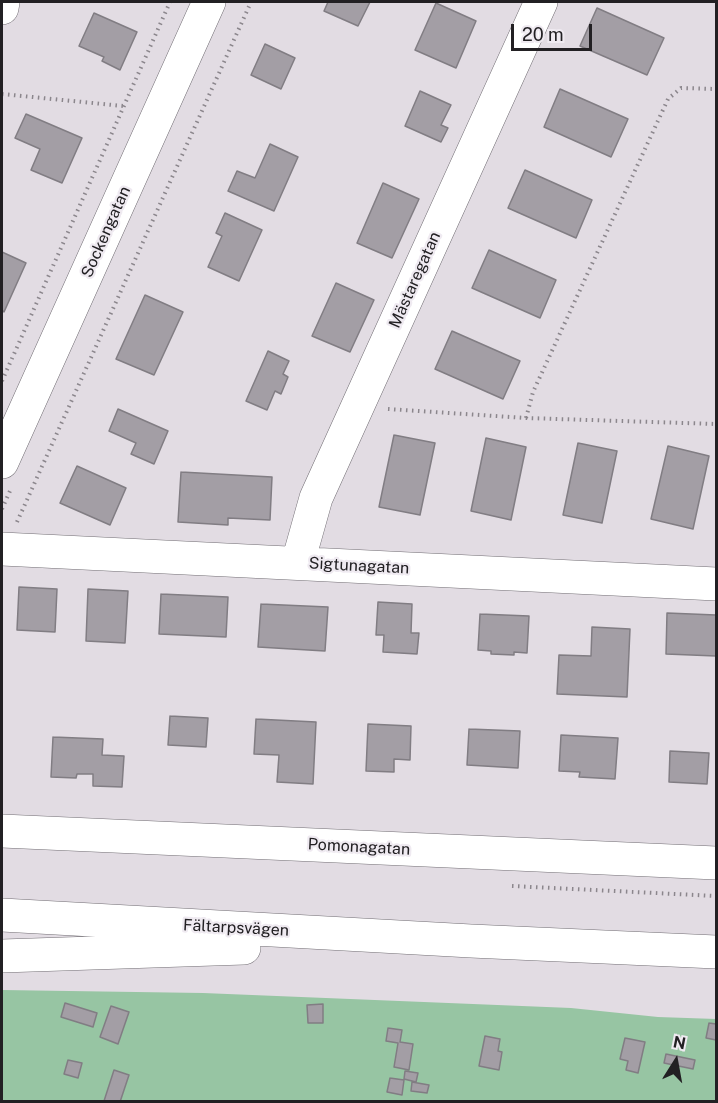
<!DOCTYPE html>
<html>
<head>
<meta charset="utf-8">
<style>
	body { margin:0 }
	#map { position:relative; width:718px; height:1103px; overflow:hidden; background:#e2dce3; font-family:"Public Sans",sans-serif }
	canvas { display:block }
	.frame { position:absolute; inset:0; border:3px solid #222023; pointer-events:none }
	.north { position:absolute; left:646px; top:1031px; width:60px; height:60px; -webkit-text-stroke:4px #efeaf1; paint-order:stroke; rotate:11deg; font-size:16px; font-weight:700; line-height:24px; text-align:center; color:#222023 }
	.north::after { content:''; display:block; margin:auto; width:21px; height:27px; background:#222023; clip-path:polygon(50% 0,100% 100%,50% 72%,0 100%) }
	.scale { position:absolute; left:511px; top:24px; width:81px; height:27px; box-sizing:border-box; border:3px solid #222023; border-top:0; padding-left:8px; font-size:18px; line-height:21px; white-space:nowrap; color:#222023; -webkit-text-stroke:4px #efeaf1; paint-order:stroke }
</style>
</head>
<body>
<div id="map">
<canvas width="718" height="1103"></canvas>
<div class="frame"></div>
<div class="north">N</div>
<div class="scale">20 m</div>
</div>
<script>
const ctx = document.querySelector('canvas').getContext('2d');
ctx.lineJoin = 'round';
function fill(path, color) {
  ctx.fillStyle = color;
  ctx.fill(path, 'evenodd');
}
function poly(rows) {
  const path = new Path2D();
  for (const r of rows) {
    path.moveTo(r[0], r[1]);
    for (let i = 2; i < r.length; i += 2) path.lineTo(r[i], r[i + 1]);
  }
  return path;
}
function strokePath(path, color, width, dash) {
  ctx.strokeStyle = color;
  ctx.lineWidth = width;
  ctx.lineCap = dash ? 'butt' : 'round';
  ctx.setLineDash(dash || []);
  ctx.stroke(path);
}
function drawText(font, color, halo, rows, align = 'center') {
  ctx.font = font + ' "Public Sans",sans-serif';
  ctx.lineWidth = 4.5;
  ctx.setLineDash([]);
  ctx.textBaseline = 'middle';
  ctx.strokeStyle = halo;
  ctx.fillStyle = color;
  for (const [text, x, y, turn = 0] of rows) {
    ctx.save();
    ctx.translate(x, y);
    ctx.rotate((+turn || 0) * Math.PI / 180);
    ctx.textAlign = isNaN(turn) ? turn : align;
    if (halo) ctx.strokeText(text, 0, 0);
    ctx.fillText(text, 0, 0);
    ctx.restore();
  }
}
const green = poly([
	[2,990,203,993,571,1008,658,1017,716,1019,716,1101,2,1102]
]);
const building = poly([
	[328,2,370,2,358,26,324,11,328,2],
	[436,3,476,21,456,68,415,50,436,3],
	[597,8,664,38,647,75,580,46,597,8],
	[94,13,137,32,120,70,102,61,104,57,79,46,94,13],
	[265,44,295,58,281,89,251,75,265,44],
	[560,89,628,119,611,157,544,127,560,89],
	[420,91,451,105,441,125,448,128,441,142,405,126,420,91],
	[26,114,82,138,62,183,31,170,40,149,15,138,26,114],
	[270,144,298,157,274,211,228,191,237,171,255,178,270,144],
	[525,170,592,200,576,238,508,208,525,170],
	[383,183,419,199,392,258,357,243,383,183],
	[225,213,262,230,239,281,208,267,222,236,216,233,225,213],
	[489,250,556,280,540,318,472,288,489,250],
	[2,252,26,263,4,312,2,310,2,252],
	[336,283,374,300,350,352,312,336,336,283],
	[145,295,183,312,154,375,116,359,145,295],
	[452,331,520,361,503,399,435,369,452,331],
	[268,351,289,361,283,374,288,377,281,394,275,391,267,410,246,401,268,351],
	[118,409,168,431,154,464,131,454,136,443,109,431,118,409],
	[394,435,435,443,420,515,379,507,394,435],
	[486,438,526,447,511,520,471,511,486,438],
	[578,443,617,451,602,523,563,515,578,443],
	[668,446,709,456,693,529,651,519,668,446],
	[77,466,126,488,110,525,60,503,77,466],
	[181,472,272,477,270,520,228,518,228,525,178,522,181,472],
	[19,587,57,589,55,632,17,630,19,587],
	[88,589,128,591,125,643,86,641,88,589],
	[161,594,228,597,226,637,159,634,161,594],
	[378,602,412,604,411,633,419,633,417,654,383,652,384,635,376,635,378,602],
	[261,604,328,607,325,651,258,647,261,604],
	[667,613,716,615,716,656,666,654,667,613],
	[480,614,529,616,527,653,514,652,514,655,491,654,491,651,478,650,480,614],
	[592,627,630,629,627,697,557,694,559,655,591,656,592,627],
	[170,716,208,718,206,747,168,745,170,716],
	[256,719,316,722,313,784,277,782,279,755,254,754,256,719],
	[368,724,411,726,410,760,394,759,394,772,366,771,368,724],
	[469,729,520,731,518,768,467,765,469,729],
	[561,735,618,738,615,779,579,777,580,772,559,771,561,735],
	[53,737,103,739,102,755,124,756,122,787,93,786,93,774,77,774,76,778,51,777,53,737],
	[670,751,709,753,707,784,669,782,670,751],
	[65,1003,97,1013,93,1027,61,1017,65,1003],
	[323,1004,323,1023,308,1023,307,1005,323,1004],
	[111,1006,129,1012,118,1044,100,1037,111,1006],
	[709,1023,716,1024,716,1040,706,1038,709,1023],
	[388,1028,402,1030,400,1042,413,1044,409,1070,394,1067,398,1043,386,1041,388,1028],
	[485,1036,500,1039,498,1051,502,1052,499,1070,479,1066,485,1036],
	[625,1038,645,1042,638,1073,626,1070,628,1061,620,1059,625,1038],
	[666,1054,695,1060,693,1069,664,1063,666,1054],
	[68,1060,82,1063,78,1078,64,1074,68,1060],
	[114,1070,129,1075,120,1102,107,1102,104,1101,114,1070],
	[405,1071,418,1073,416,1082,404,1079,405,1071],
	[390,1078,404,1080,402,1095,387,1092,390,1078],
	[412,1082,429,1085,427,1093,411,1091,412,1082]
]);
const path = poly([
	[2,94,123,106],
	[2,381,170,2],
	[388,409,526,418,716,424],
	[526,418,533,392,668,99,681,88,716,89],
	[2,509,10,491],
	[17,522,251,2],
	[512,886,716,896]
]);
const minor = poly([
	[2,8,3,2],
	[2,462,209,2],
	[2,549,716,584],
	[298,562,316,498,541,2],
	[2,831,716,863]
]);
const major = poly([
	[2,915,471,941,716,952],
	[2,956,244,948]
]);
const streetNames = [
	["Sockengatan",106,232,-66],
	["Mästaregatan",415,280,-66],
	["Sigtunagatan",359,566,3],
	["Pomonagatan",359,847,3],
	["Fältarpsvägen",236,928,3]
];
fill(green, '#97c5a3');
fill(building, '#a39ea5');
strokePath(building, '#817d83', 1.5);
strokePath(minor, '#726e74', 34);
strokePath(major, '#726e74', 34);
strokePath(path, '#8b868c', 4, [1.5, 4.5]);
strokePath(minor, '#fff', 33);
strokePath(major, '#fff', 33);
drawText('16px', '#222023', '#efeaf1', streetNames);
</script>
</body>
</html>
